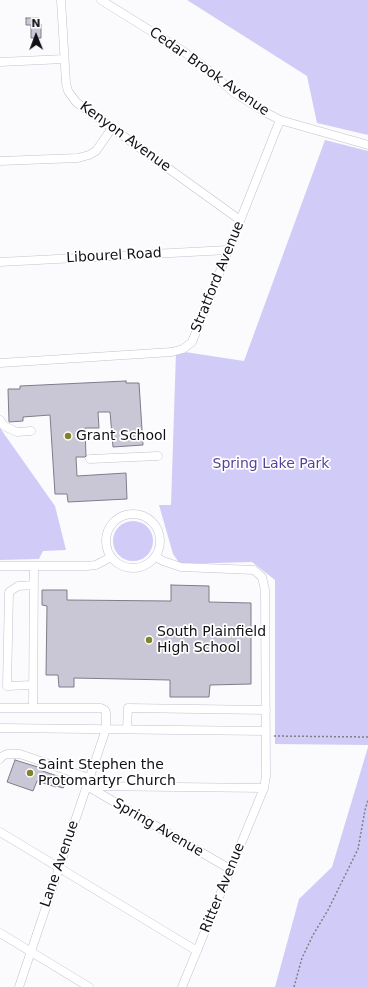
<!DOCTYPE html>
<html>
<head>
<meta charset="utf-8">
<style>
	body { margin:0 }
	#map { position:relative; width:368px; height:987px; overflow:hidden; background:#fbfbfe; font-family:"DejaVu Sans",sans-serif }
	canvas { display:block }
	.north { position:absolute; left:16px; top:16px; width:40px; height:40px; -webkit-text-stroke:3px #fff; paint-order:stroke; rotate:359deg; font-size:11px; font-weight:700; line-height:16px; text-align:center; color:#111116 }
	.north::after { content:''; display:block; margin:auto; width:14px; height:18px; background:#111116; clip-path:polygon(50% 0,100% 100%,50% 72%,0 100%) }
</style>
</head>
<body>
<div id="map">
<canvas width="368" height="987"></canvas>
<div class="north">N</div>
</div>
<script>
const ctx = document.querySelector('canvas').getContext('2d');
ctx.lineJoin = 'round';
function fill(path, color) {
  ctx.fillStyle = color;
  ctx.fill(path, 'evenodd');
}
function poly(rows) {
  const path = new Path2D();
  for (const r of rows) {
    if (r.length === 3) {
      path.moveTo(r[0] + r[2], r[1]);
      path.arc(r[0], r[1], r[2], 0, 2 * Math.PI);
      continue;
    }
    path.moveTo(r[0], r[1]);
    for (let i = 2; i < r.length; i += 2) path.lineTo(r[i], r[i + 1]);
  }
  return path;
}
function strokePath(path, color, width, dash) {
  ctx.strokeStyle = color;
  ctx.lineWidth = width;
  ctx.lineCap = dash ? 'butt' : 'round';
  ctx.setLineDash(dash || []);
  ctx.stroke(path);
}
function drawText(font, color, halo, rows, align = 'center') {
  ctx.font = font + ' "DejaVu Sans",sans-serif';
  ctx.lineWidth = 3.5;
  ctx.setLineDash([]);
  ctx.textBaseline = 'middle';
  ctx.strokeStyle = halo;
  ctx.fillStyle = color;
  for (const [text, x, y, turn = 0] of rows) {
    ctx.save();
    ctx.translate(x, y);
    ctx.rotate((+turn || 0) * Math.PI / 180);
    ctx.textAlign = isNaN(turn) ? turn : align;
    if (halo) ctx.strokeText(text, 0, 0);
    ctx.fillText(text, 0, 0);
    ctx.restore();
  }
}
const green = poly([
	[187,0,368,0,368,135,317,123,307,76],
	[325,140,368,151,368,745,275,744,275,580,252,562,180,564,173,554,159,505,171,505,176,352,185,352,244,361],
	[0,428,55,506,66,550,43,551,39,559,0,560],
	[133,541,20],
	[368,747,368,987,275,987,299,899,332,867]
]);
const building = poly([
	[26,18,39,18,39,24,41,24,41,38,31,38,31,25,26,25,26,18],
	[126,381,126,383,139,383,143,445,113,447,110,412,98,412,99,428,85,428,86,456,85,457,76,457,77,476,126,473,127,499,68,502,67,494,55,494,50,415,23,417,23,421,9,422,8,389,20,389,20,386,126,381],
	[171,585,209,586,209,602,251,603,251,684,210,685,209,697,170,697,170,680,74,678,74,687,59,687,58,675,46,675,47,606,42,605,42,590,67,590,67,600,171,601,171,585],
	[15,760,41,768,40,770,60,777,59,779,66,781,64,787,63,788,56,786,56,787,37,781,33,791,7,782,15,760]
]);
const path = poly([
	[274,736,368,737],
	[294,987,302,958,313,935,328,910,358,849,365,810,368,800]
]);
const minor = poly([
	[61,0,66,83,68,91,76,102,240,220],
	[101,0,183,51,206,68,233,92,265,112,280,120,368,145],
	[0,62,64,59],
	[0,161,78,158,89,155,96,151,112,128],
	[0,262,228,250],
	[0,363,172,352,183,349,192,342,280,120],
	[0,420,4,426,17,432,31,431],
	[90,459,158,456],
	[133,541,27],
	[156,557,163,561,181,567,254,570,262,577,265,590,266,776,264,788,182,987],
	[0,566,87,566,96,565,111,557],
	[33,685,7,686,9,592,18,586,34,585],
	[0,708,101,708,105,710,106,713,106,729,19,987],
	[33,708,34,567],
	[0,728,266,731],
	[127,729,128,708,266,710],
	[0,759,1,757,7,754,20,754,89,778],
	[87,786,264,788],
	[87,786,230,869],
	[0,832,197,951],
	[0,933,89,987]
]);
const markers = [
	[68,436,4,"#80822c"],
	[149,640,4,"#80822c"],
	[30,773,4,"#80822c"]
];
const streetNames = [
	["Cedar Brook Avenue",209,72,35],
	["Kenyon Avenue",125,137,36],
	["Libourel Road",114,256,-3],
	["Stratford Avenue",218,277,-68],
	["Spring Avenue",158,828,30],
	["Lane Avenue",60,864,-71],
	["Ritter Avenue",223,888,-68]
];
const poiNames = [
	["Grant School",76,436],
	["South Plainfield",157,632],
	["High School",157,648],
	["Saint Stephen the",38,765],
	["Protomartyr Church",38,781]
];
const parkNames = [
	["Spring Lake Park",271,464]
];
fill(green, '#d1cbf7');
fill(building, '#c9c7d6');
strokePath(building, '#7d7c89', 1);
strokePath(minor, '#c2c0cf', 9);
strokePath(path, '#808084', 1.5, [2, 2]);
strokePath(minor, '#fff', 8);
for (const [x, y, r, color] of markers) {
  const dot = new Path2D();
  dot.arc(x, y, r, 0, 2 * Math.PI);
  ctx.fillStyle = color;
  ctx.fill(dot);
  strokePath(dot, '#fff', 1.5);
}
drawText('14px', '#111116', '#fff', streetNames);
drawText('14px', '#111116', '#fff', poiNames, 'left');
drawText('14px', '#57429a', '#fff', parkNames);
</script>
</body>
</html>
